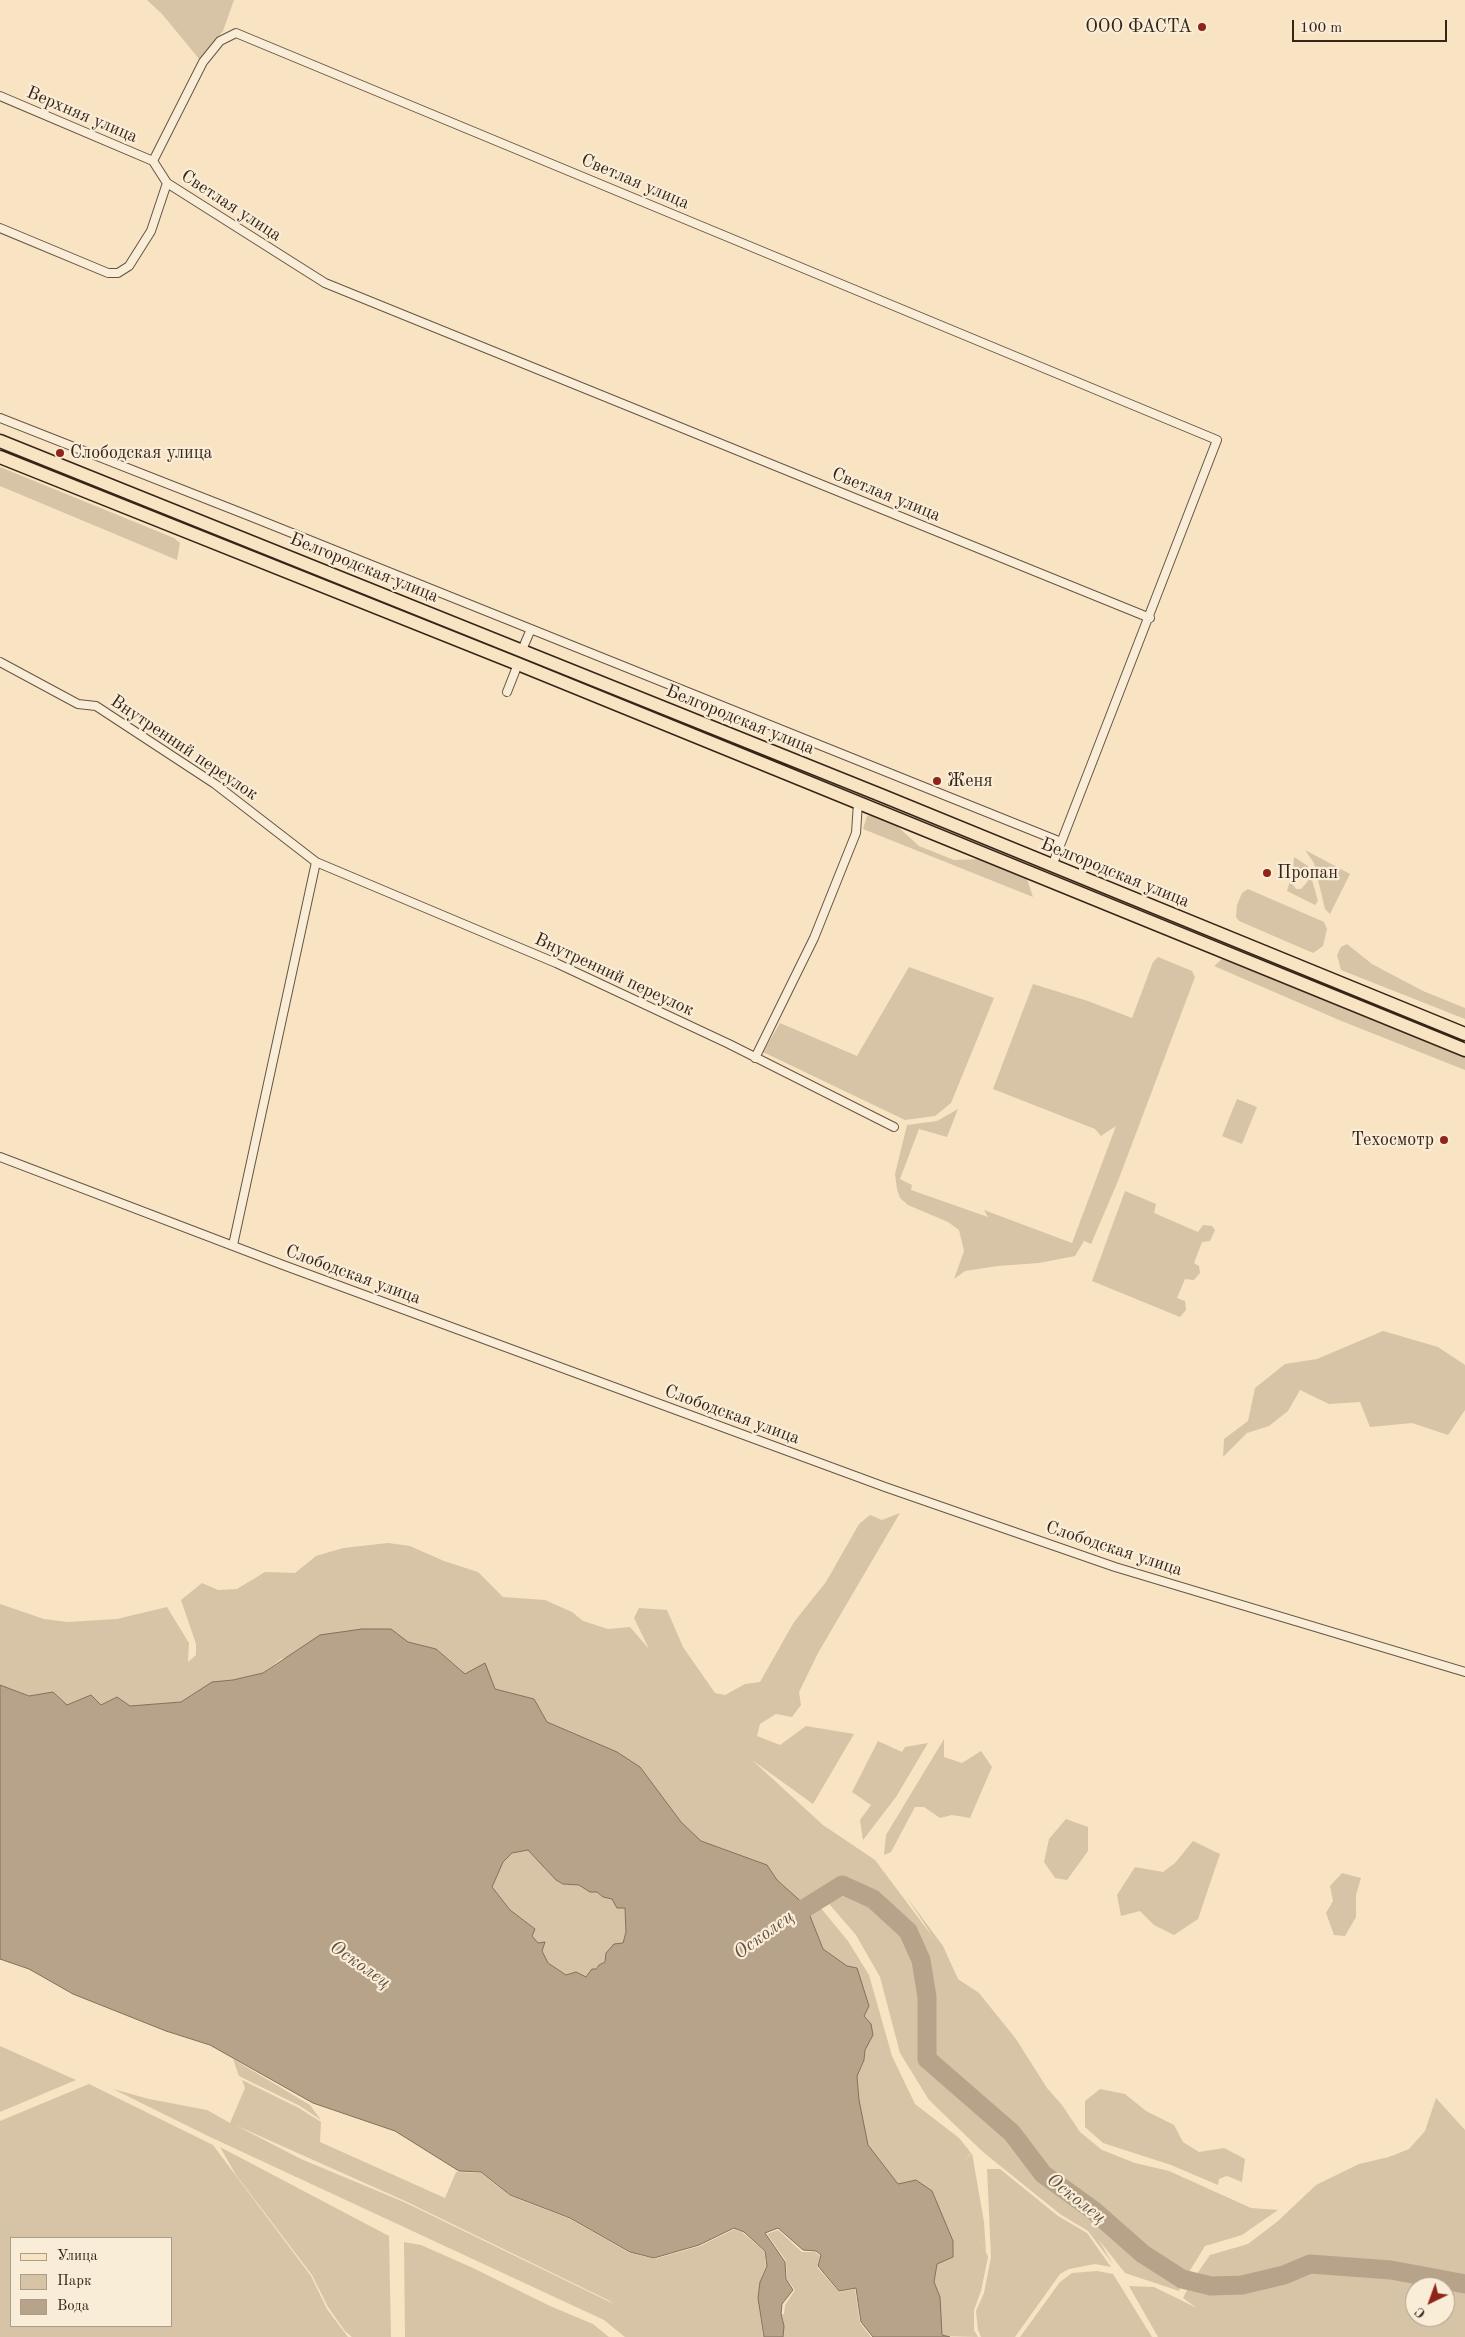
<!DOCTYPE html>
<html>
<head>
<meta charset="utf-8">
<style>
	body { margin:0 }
	#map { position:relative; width:1465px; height:2337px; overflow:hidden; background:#f8e4c3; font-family:"Old Standard TT",serif }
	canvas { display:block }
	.legend { position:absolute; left:10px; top:2237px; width:162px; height:90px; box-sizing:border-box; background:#faedd8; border:1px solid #ab9d8b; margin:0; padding:6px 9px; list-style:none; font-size:15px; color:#352418 }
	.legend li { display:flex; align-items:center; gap:10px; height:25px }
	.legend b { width:25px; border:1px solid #ab9d8b }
	.north { position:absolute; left:1405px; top:2277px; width:50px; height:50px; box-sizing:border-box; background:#faedd8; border:1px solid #ab9d8b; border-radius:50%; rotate:222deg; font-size:14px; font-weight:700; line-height:20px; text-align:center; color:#352418 }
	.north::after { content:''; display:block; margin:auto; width:18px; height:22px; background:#8f2418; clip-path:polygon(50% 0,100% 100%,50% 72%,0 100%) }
	.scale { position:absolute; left:1292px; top:20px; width:155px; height:22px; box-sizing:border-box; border:2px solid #352418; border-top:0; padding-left:6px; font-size:15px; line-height:18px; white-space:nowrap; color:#352418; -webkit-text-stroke:4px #faedd8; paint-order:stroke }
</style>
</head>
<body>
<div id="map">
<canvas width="1465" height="2337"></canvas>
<ul class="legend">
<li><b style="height:6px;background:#f8e4c3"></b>Улица</li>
<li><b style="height:14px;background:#d7c3a6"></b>Парк</li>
<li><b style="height:14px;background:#b6a389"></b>Вода</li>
</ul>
<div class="north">С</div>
<div class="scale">100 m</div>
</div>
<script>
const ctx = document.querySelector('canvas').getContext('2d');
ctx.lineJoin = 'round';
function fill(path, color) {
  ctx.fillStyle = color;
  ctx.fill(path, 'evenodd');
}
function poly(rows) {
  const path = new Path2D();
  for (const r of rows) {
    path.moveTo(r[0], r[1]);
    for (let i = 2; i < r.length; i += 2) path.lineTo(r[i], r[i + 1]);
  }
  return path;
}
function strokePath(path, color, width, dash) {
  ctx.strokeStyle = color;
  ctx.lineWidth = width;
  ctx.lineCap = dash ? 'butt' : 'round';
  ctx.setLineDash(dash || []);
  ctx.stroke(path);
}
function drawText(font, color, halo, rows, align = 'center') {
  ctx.font = font + ' "Old Standard TT",serif';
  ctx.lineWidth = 4.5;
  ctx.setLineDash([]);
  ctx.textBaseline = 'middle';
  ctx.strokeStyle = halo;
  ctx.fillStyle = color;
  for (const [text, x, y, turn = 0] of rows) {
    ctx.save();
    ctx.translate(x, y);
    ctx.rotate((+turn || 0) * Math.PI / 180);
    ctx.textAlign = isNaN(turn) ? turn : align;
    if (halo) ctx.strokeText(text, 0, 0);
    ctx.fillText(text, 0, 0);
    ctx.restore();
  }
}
const green = poly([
	[147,0,234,0,223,31,200,60,162,14],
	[0,467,174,538,180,543,177,560,0,486],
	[873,814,897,826,919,846,954,860,981,859,1027,879,1033,897,863,829,867,816],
	[1305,850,1350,874,1330,914,1325,909,1314,863],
	[1294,857,1308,866,1318,901,1315,905,1287,891,1290,881,1296,889,1301,889,1308,881,1305,873,1293,872],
	[1248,889,1324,922,1327,929,1323,946,1313,953,1239,921,1236,917,1237,905,1242,893],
	[1347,944,1372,964,1423,991,1465,1008,1465,1019,1341,970,1337,955,1341,947],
	[1158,957,1192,971,1195,977,1118,1181,1091,1244,1084,1241,1075,1256,1039,1263,998,1266,965,1271,954,1279,964,1251,959,1230,948,1222,908,1205,900,1198,897,1189,895,1174,907,1125,937,1121,958,1109,947,1137,919,1129,900,1179,912,1185,911,1190,988,1217,984,1210,1072,1243,1116,1126,1101,1136,1095,1129,993,1089,1033,984,1088,1001,1132,1018,1153,962],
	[1222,959,1465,1056,1465,1070,1339,1020,1214,966],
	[909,967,994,998,951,1103,935,1116,905,1120,763,1052,780,1023,857,1056],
	[1237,1099,1257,1107,1242,1144,1222,1136],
	[1125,1191,1156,1204,1154,1213,1198,1232,1203,1225,1212,1226,1215,1230,1210,1241,1202,1242,1194,1263,1199,1266,1200,1273,1194,1280,1185,1279,1177,1298,1185,1301,1186,1310,1180,1317,1092,1281],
	[1383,1331,1438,1347,1465,1365,1465,1410,1448,1435,1412,1423,1370,1427,1360,1402,1329,1404,1300,1390,1288,1411,1269,1426,1247,1433,1223,1457,1224,1439,1248,1421,1255,1388,1285,1364,1317,1359],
	[900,1513,818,1653,799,1692,801,1705,792,1717,776,1714,760,1724,757,1736,780,1745,806,1726,854,1734,813,1804,752,1760,823,1825,875,1860,929,1932,934,1941,929,1931,906,1896,943,1946,958,1979,979,1993,1016,2039,1047,2088,1062,2105,1080,2132,1102,2150,1135,2163,1169,2171,1251,2208,1278,2210,1242,2235,1205,2246,1186,2277,1145,2251,1122,2234,1096,2207,1073,2193,1045,2172,1014,2131,928,2058,928,1999,923,1960,908,1931,874,1898,842,1883,825,1889,828,1892,804,1905,777,1880,767,1865,701,1841,681,1822,640,1767,617,1752,547,1722,534,1699,495,1689,465,1674,436,1649,408,1642,391,1630,281,1659,263,1673,233,1680,212,1682,181,1702,130,1706,117,1697,101,1705,91,1695,67,1705,53,1693,29,1696,0,1685,0,1604,44,1619,68,1622,117,1619,167,1607,189,1643,188,1662,196,1655,196,1644,181,1600,202,1583,218,1590,237,1589,265,1572,295,1573,316,1556,343,1548,388,1543,410,1546,444,1561,478,1572,503,1597,545,1600,572,1612,583,1621,608,1629,630,1627,649,1649,634,1618,639,1608,667,1610,683,1647,715,1693,725,1695,745,1684,760,1682,794,1622,826,1582,859,1524,870,1515,882,1520],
	[944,1739,944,1757,962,1763,981,1751,992,1767,970,1818,952,1815,940,1818,924,1807,915,1807,891,1852,884,1855,886,1835],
	[878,1741,902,1752,905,1747,928,1743,896,1797,863,1840,860,1820,871,1805,852,1792],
	[1066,1819,1088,1827,1088,1851,1067,1880,1055,1878,1044,1862,1049,1839],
	[1193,1841,1220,1854,1198,1919,1174,1935,1154,1925,1140,1911,1121,1916,1117,1895,1135,1867,1163,1872,1175,1863],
	[528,1850,556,1880,563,1884,579,1885,590,1892,597,1892,603,1897,612,1898,625,1908,626,1932,623,1943,606,1962,599,1965,586,1977,566,1975,548,1963,532,1935,535,1929,510,1910,492,1887,502,1862,512,1853],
	[1342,1873,1361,1878,1356,1895,1356,1917,1345,1936,1334,1935,1326,1913,1333,1901,1330,1886],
	[842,1887,872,1901,906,1935,916,1962,923,2001,924,2061,1009,2135,1041,2177,1092,2214,1141,2258,1183,2282,1179,2291,1125,2273,1098,2239,1113,2264,1088,2231,1060,2214,983,2152,929,2100,900,2053,880,1977,856,1935,824,1898],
	[815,1901,848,1941,869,1975,892,2056,915,2104,959,2138,971,2153,964,2161,972,2153,984,2222,986,2252,975,2228,988,2257,981,2291,974,2310,974,2330,978,2337,942,2336,940,2297,934,2282,937,2264,953,2241,932,2191,916,2180,898,2184,868,2145,859,2100,857,2076,864,2060,865,2050,873,2035,864,2016,847,1966,823,1949,806,1907],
	[0,2046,76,2080,0,2112],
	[233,2059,310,2105,321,2120,300,2106,239,2076],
	[242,2080,299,2108,321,2122,320,2142,445,2198,456,2172,481,2173,510,2196,570,2219,630,2253,655,2259,700,2246,735,2229,743,2233,764,2251,766,2266,760,2281,758,2299,763,2337,625,2337,604,2320,208,2136,113,2089,149,2099,207,2110,230,2123,245,2088],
	[235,2125,405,2201,608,2300,614,2304,404,2202,301,2159],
	[89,2084,213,2145,311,2276,327,2309,348,2337,0,2337,0,2121],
	[11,2238,171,2238,171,2326,11,2326],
	[1100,2089,1125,2094,1146,2111,1174,2125,1183,2142,1199,2152,1224,2148,1245,2159,1242,2182,1227,2176,1219,2179,1218,2185,1171,2165,1103,2143,1085,2127,1085,2101],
	[1436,2098,1465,2130,1465,2281,1391,2266,1310,2259,1290,2268,1252,2278,1218,2281,1194,2278,1210,2255,1248,2244,1278,2221,1316,2185,1359,2164,1389,2157,1409,2149,1425,2131],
	[220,2147,389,2236,391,2337,352,2337,345,2331,328,2307,312,2275,236,2175],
	[987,2169,1000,2169,1058,2216,1087,2233,1111,2267,1095,2264,1069,2269,1060,2274,1015,2337,981,2337,978,2330,976,2311,984,2293,991,2257],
	[778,2230,802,2252,815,2252,820,2256,817,2267,839,2292,855,2289,860,2323,871,2337,783,2337,784,2326,781,2314,784,2314,785,2305,795,2290,787,2279,786,2261,767,2234],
	[404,2242,421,2245,473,2268,550,2306,593,2324,609,2337,405,2337],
	[1311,2268,1390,2274,1465,2289,1465,2337,1158,2337,1129,2286,1154,2287,1197,2308,1183,2298,1190,2284,1217,2292,1243,2290,1288,2278],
	[1415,2287,1445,2287,1445,2317,1415,2317],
	[1097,2271,1113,2274,1152,2337,1020,2337,1060,2282,1072,2273]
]);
const water = poly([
	[362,1629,391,1629,408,1642,436,1649,465,1674,485,1663,495,1689,534,1699,547,1722,617,1752,640,1767,681,1822,701,1841,767,1865,777,1880,806,1906,823,1949,847,1966,857,1968,869,2006,864,2016,871,2024,873,2035,865,2050,864,2060,857,2076,859,2100,868,2145,898,2184,916,2180,932,2191,953,2241,953,2257,937,2264,934,2282,940,2297,942,2335,950,2337,873,2337,861,2322,856,2288,839,2291,818,2266,821,2255,816,2251,803,2250,778,2228,765,2233,785,2262,786,2279,793,2290,782,2304,781,2314,784,2326,783,2337,764,2337,758,2298,760,2282,767,2266,765,2251,744,2232,734,2228,699,2245,654,2258,630,2252,570,2218,510,2195,481,2172,459,2171,395,2131,313,2103,210,2045,166,2031,73,1994,29,1969,0,1959,0,1685,29,1696,53,1692,67,1705,91,1695,101,1705,117,1697,130,1706,181,1702,212,1682,233,1680,263,1673,320,1635,362,1629],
	[528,1850,556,1880,563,1884,579,1885,590,1892,597,1892,603,1897,612,1899,617,1908,625,1908,626,1932,623,1943,614,1944,606,1953,605,1962,599,1965,596,1969,592,1969,586,1977,576,1972,566,1975,548,1963,542,1951,545,1942,538,1943,532,1936,535,1929,510,1910,492,1887,503,1862,512,1853,528,1850]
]);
const river = poly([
	[786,1920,842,1885,873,1899,908,1931,921,1960,927,1997,927,2059,1012,2133,1043,2174,1093,2210,1143,2254,1182,2279,1211,2286,1242,2285,1284,2275,1310,2264,1391,2270,1465,2284]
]);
const street = poly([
	[0,96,153,161],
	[153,161,203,62,220,41,236,33,1217,440,1052,866],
	[153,161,167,183,325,283,1150,618],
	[0,228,108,273,118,273,129,266,151,231,167,183],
	[0,418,252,517,1061,842],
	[522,650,531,629],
	[0,662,78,704,96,706,215,784,316,862,556,963,729,1044,894,1127],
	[507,692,518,664],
	[755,1058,814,938,856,833,858,803],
	[0,1157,283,1265,885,1487,1115,1567,1465,1672],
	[233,1245,316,862]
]);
const primary = poly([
	[0,441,883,796,1465,1034],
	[0,457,518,664,1465,1050]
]);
const markers = [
	[1202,27,5,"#8f2418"],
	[60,453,5,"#8f2418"],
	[937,781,5,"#8f2418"],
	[1267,873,5,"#8f2418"],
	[1444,1140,5,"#8f2418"]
];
const poiNames = [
	["ООО ФАСТА",1192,27,"right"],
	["Слободская улица",70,453],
	["Женя",947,781],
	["Пропан",1277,873],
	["Техосмотр",1434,1140,"right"]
];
const streetNames = [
	["Верхняя улица",82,115,23],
	["Светлая улица",635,182,23],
	["Светлая улица",231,206,33],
	["Светлая улица",886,495,22],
	["Белгородская улица",364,568,22],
	["Белгородская улица",740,720,22],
	["Внутренний переулок",184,748,34],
	["Белгородская улица",1115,873,22],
	["Внутренний переулок",614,975,25],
	["Слободская улица",353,1275,20],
	["Слободская улица",732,1415,20],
	["Слободская улица",1114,1549,18]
];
const waterNames = [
	["Осколец",764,1935,-36],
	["Осколец",360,1965,35],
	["Осколец",1076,2199,38]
];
fill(green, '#d7c3a6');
fill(water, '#b6a389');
strokePath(water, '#82705c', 1);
strokePath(river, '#b6a389', 19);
strokePath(street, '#665443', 10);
strokePath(primary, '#352418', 15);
strokePath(street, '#faedd8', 8);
strokePath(primary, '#f8e4c3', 12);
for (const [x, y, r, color] of markers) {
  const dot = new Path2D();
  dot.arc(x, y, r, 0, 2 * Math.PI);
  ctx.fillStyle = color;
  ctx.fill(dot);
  strokePath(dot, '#faedd8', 2);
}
drawText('18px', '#352418', '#faedd8', poiNames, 'left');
drawText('18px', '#352418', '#faedd8', streetNames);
drawText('italic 19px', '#625040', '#faedd8', waterNames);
</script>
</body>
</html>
